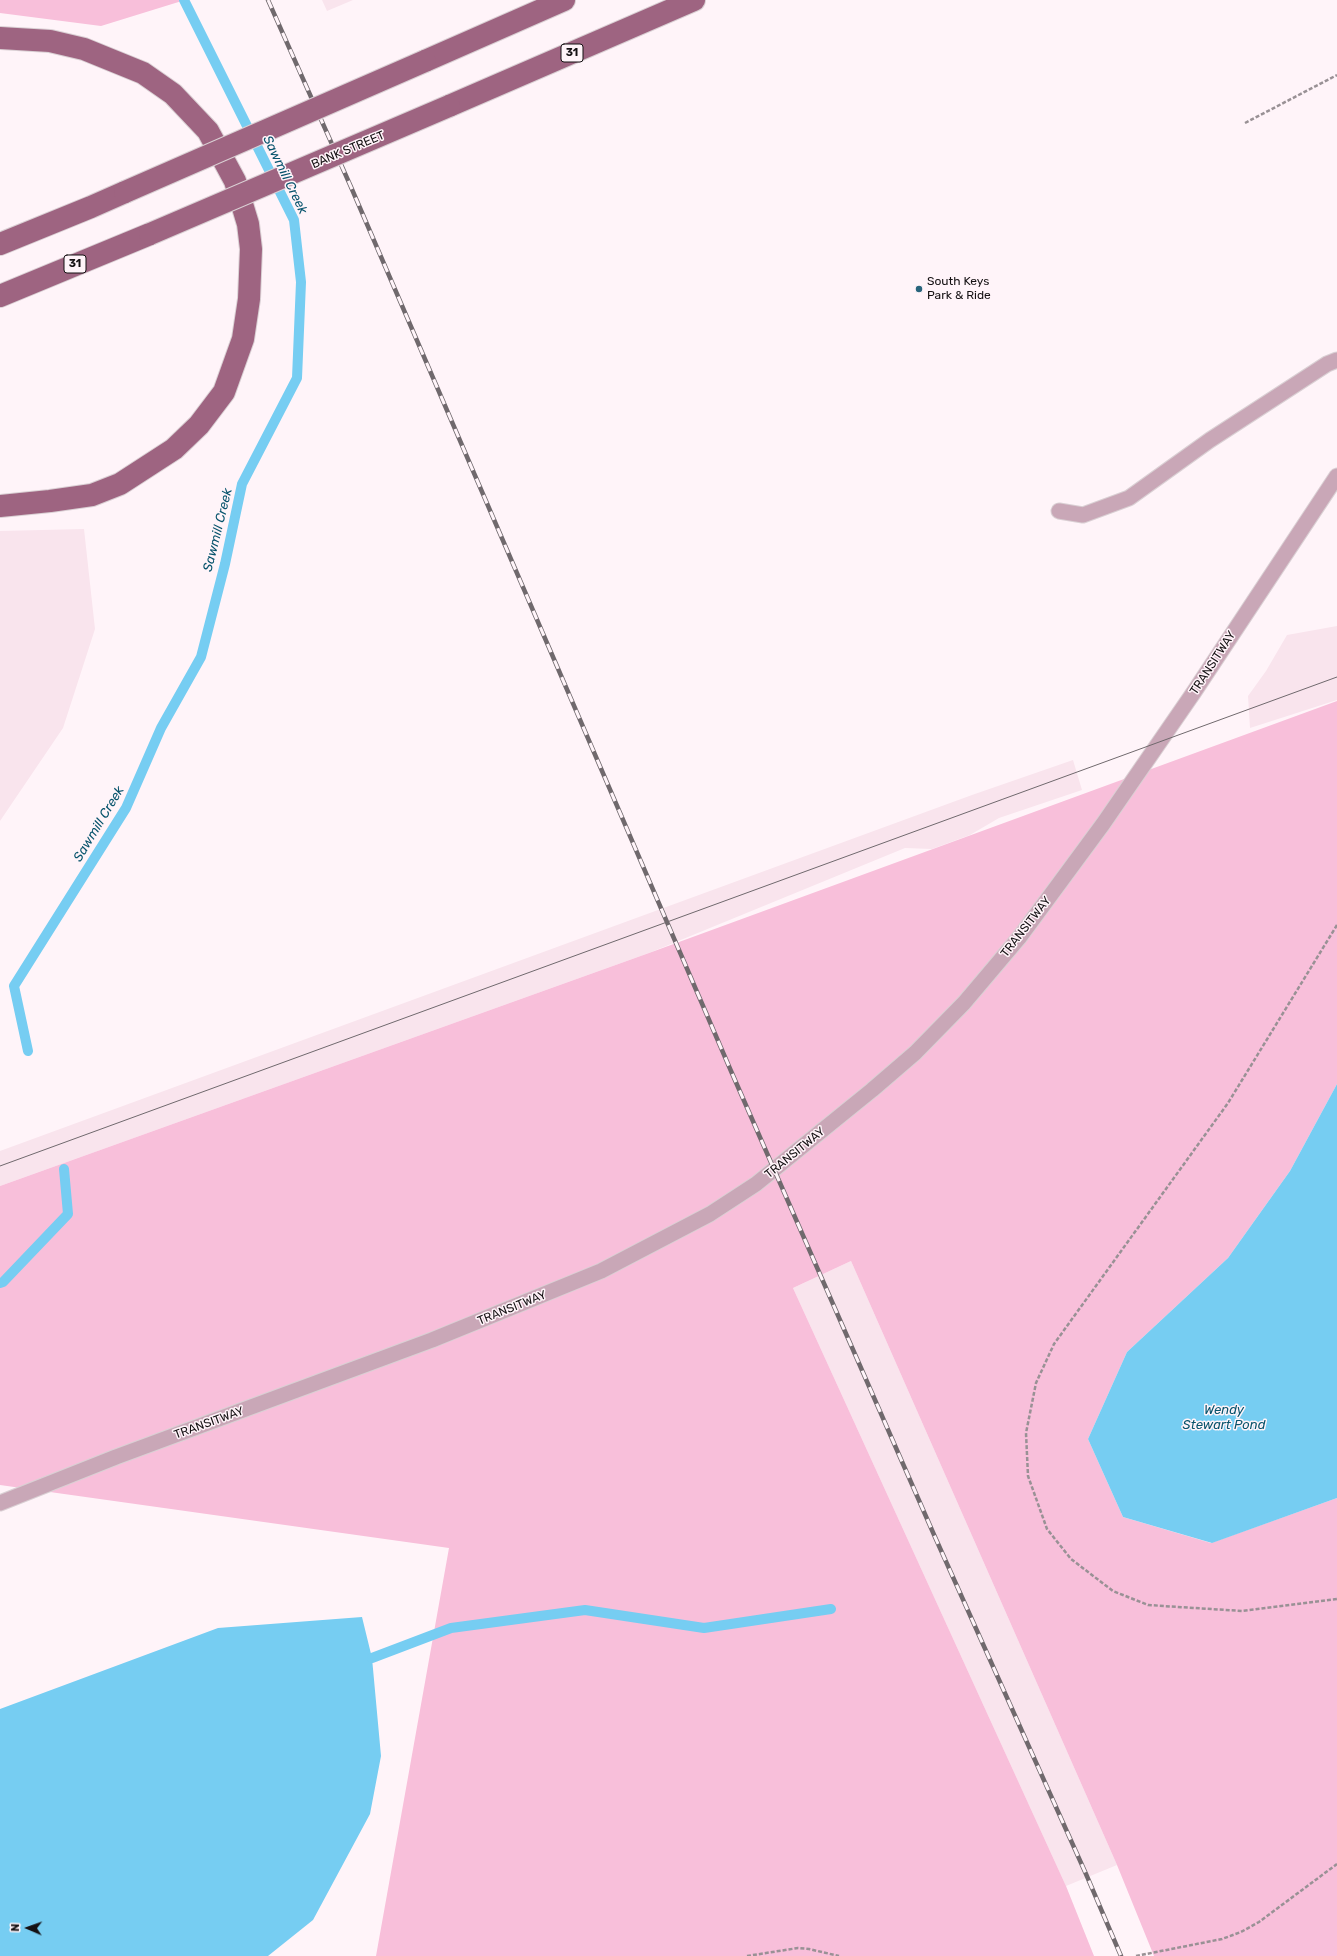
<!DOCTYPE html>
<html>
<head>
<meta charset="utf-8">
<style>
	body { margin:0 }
	#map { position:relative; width:1337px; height:1956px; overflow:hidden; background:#fff4f9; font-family:Rubik,sans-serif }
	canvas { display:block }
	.north { position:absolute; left:8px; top:1908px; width:40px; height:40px; -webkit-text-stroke:3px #fff4f9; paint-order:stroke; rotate:272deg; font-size:11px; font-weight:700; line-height:16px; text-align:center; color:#151113 }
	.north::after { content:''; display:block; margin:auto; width:14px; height:18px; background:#151113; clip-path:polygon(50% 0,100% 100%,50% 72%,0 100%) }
</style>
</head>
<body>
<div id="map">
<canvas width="1337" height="1956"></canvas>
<div class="north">N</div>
</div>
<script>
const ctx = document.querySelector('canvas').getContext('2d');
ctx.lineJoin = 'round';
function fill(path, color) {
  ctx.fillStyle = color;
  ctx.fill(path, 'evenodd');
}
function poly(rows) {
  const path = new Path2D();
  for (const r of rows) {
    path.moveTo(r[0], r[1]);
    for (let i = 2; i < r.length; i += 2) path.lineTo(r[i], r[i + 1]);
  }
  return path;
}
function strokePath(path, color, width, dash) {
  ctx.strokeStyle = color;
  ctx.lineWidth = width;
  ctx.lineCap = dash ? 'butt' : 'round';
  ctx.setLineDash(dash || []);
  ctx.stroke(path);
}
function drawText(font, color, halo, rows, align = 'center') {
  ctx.font = font + ' Rubik,sans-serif';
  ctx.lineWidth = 3;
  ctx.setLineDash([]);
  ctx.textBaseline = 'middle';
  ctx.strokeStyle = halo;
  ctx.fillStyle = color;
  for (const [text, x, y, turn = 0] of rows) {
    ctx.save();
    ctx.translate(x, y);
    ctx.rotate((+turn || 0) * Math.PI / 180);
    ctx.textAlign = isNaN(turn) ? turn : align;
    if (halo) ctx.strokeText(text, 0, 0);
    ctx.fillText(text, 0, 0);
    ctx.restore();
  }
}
const built = poly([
	[322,0,353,0,327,11],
	[84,529,95,629,63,728,0,821,0,531],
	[1337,626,1337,700,1250,728,1248,696,1266,671,1287,635],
	[1073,760,1082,790,999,818,970,835,932,849,905,848,649,953,0,1186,0,1151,972,795],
	[851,1261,1117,1865,1066,1886,793,1288]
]);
const green = poly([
	[0,0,185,0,101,26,0,13],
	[1337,701,1337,1084,1290,1171,1228,1258,1127,1352,1088,1439,1123,1517,1211,1543,1337,1498,1337,1956,1154,1956,1117,1865,851,1261,793,1288,1066,1886,1094,1956,376,1956,449,1548,0,1485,0,1186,649,953]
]);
const water = poly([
	[1337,1084,1337,1498,1212,1543,1123,1517,1088,1439,1127,1352,1228,1258,1290,1171],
	[362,1617,372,1658,381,1756,370,1814,313,1920,268,1956,0,1956,0,1709,218,1628]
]);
const stream = poly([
	[28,1051,14,986,126,808,161,728,201,657,225,564,242,484,297,378,301,282,294,220,184,0],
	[0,1283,3,1282,68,1214,64,1169],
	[372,1658,451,1628,585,1610,704,1628,831,1609]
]);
const path = poly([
	[1245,123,1337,75],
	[1337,925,1228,1103,1054,1344,1036,1383,1026,1433,1028,1476,1047,1529,1071,1559,1113,1591,1148,1605,1242,1611,1337,1599],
	[747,1956,798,1948,809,1949,839,1956],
	[1136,1956,1222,1939,1241,1932,1259,1922,1337,1864]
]);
const service = poly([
	[1059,511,1083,515,1129,498,1210,440,1327,364,1337,360],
	[0,1503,116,1457,432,1340,601,1271,710,1214,756,1184,872,1090,915,1053,964,1003,1019,938,1103,824,1194,692,1337,476]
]);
const primary = poly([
	[0,38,50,41,84,49,143,73,173,94,208,131,235,181,248,224,251,249,249,299,243,339,224,392,199,425,174,449,120,484,92,495,50,501,0,506],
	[425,61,564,0],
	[449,106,694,0],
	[0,244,91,207,125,192],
	[0,296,150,234]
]);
const tram = poly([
	[0,1166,1337,677]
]);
const rail = poly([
	[268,0,351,187,731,1071,935,1537,1086,1874,1121,1956]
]);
const primaryBridge = poly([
	[125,192,425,61],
	[150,234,449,106]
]);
const markers = [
	[919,289,4,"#28647c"]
];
const shields = [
	[572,53,22],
	[75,264,22]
];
const shieldNames = [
	["31",572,53],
	["31",75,264]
];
const streetNames = [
	["BANK STREET",348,150,-23],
	["TRANSITWAY",1213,663,-57],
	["TRANSITWAY",1026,927,-52],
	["TRANSITWAY",795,1153,-39],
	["TRANSITWAY",512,1308,-22],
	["TRANSITWAY",209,1423,-20]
];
const poiNames = [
	["South Keys",927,282],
	["Park & Ride",927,296]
];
const waterNames = [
	["Sawmill Creek",285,175,64],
	["Sawmill Creek",218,530,-76],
	["Sawmill Creek",99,824,-59],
	["Wendy",1224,1410],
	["Stewart Pond",1224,1425]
];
fill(built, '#f9e4ed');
fill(green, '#f8bfda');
fill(water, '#76cdf2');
strokePath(stream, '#76cdf2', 10);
strokePath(service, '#dad0d4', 17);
strokePath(primary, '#dad0d4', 24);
strokePath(path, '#999195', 2.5, [4, 2]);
strokePath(service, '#c9a7b7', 15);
strokePath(primary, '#9e6481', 22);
strokePath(tram, '#70696d', 1);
strokePath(rail, '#70696d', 4.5);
strokePath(rail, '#fff4f9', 3, [9]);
strokePath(primaryBridge, '#dad0d4', 24, []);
strokePath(primaryBridge, '#9e6481', 22);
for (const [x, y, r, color] of markers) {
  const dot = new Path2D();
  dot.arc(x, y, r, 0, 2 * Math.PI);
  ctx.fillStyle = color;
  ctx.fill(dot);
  strokePath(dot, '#fff4f9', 1.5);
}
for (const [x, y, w] of shields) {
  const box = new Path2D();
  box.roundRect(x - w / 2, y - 9, w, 18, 3);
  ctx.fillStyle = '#fff4f9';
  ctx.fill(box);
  strokePath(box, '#151113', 1);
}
drawText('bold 11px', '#151113', null, shieldNames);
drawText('12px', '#151113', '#fff4f9', streetNames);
drawText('12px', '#151113', '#fff4f9', poiNames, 'left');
drawText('italic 13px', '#07536c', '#fff4f9', waterNames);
</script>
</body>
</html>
